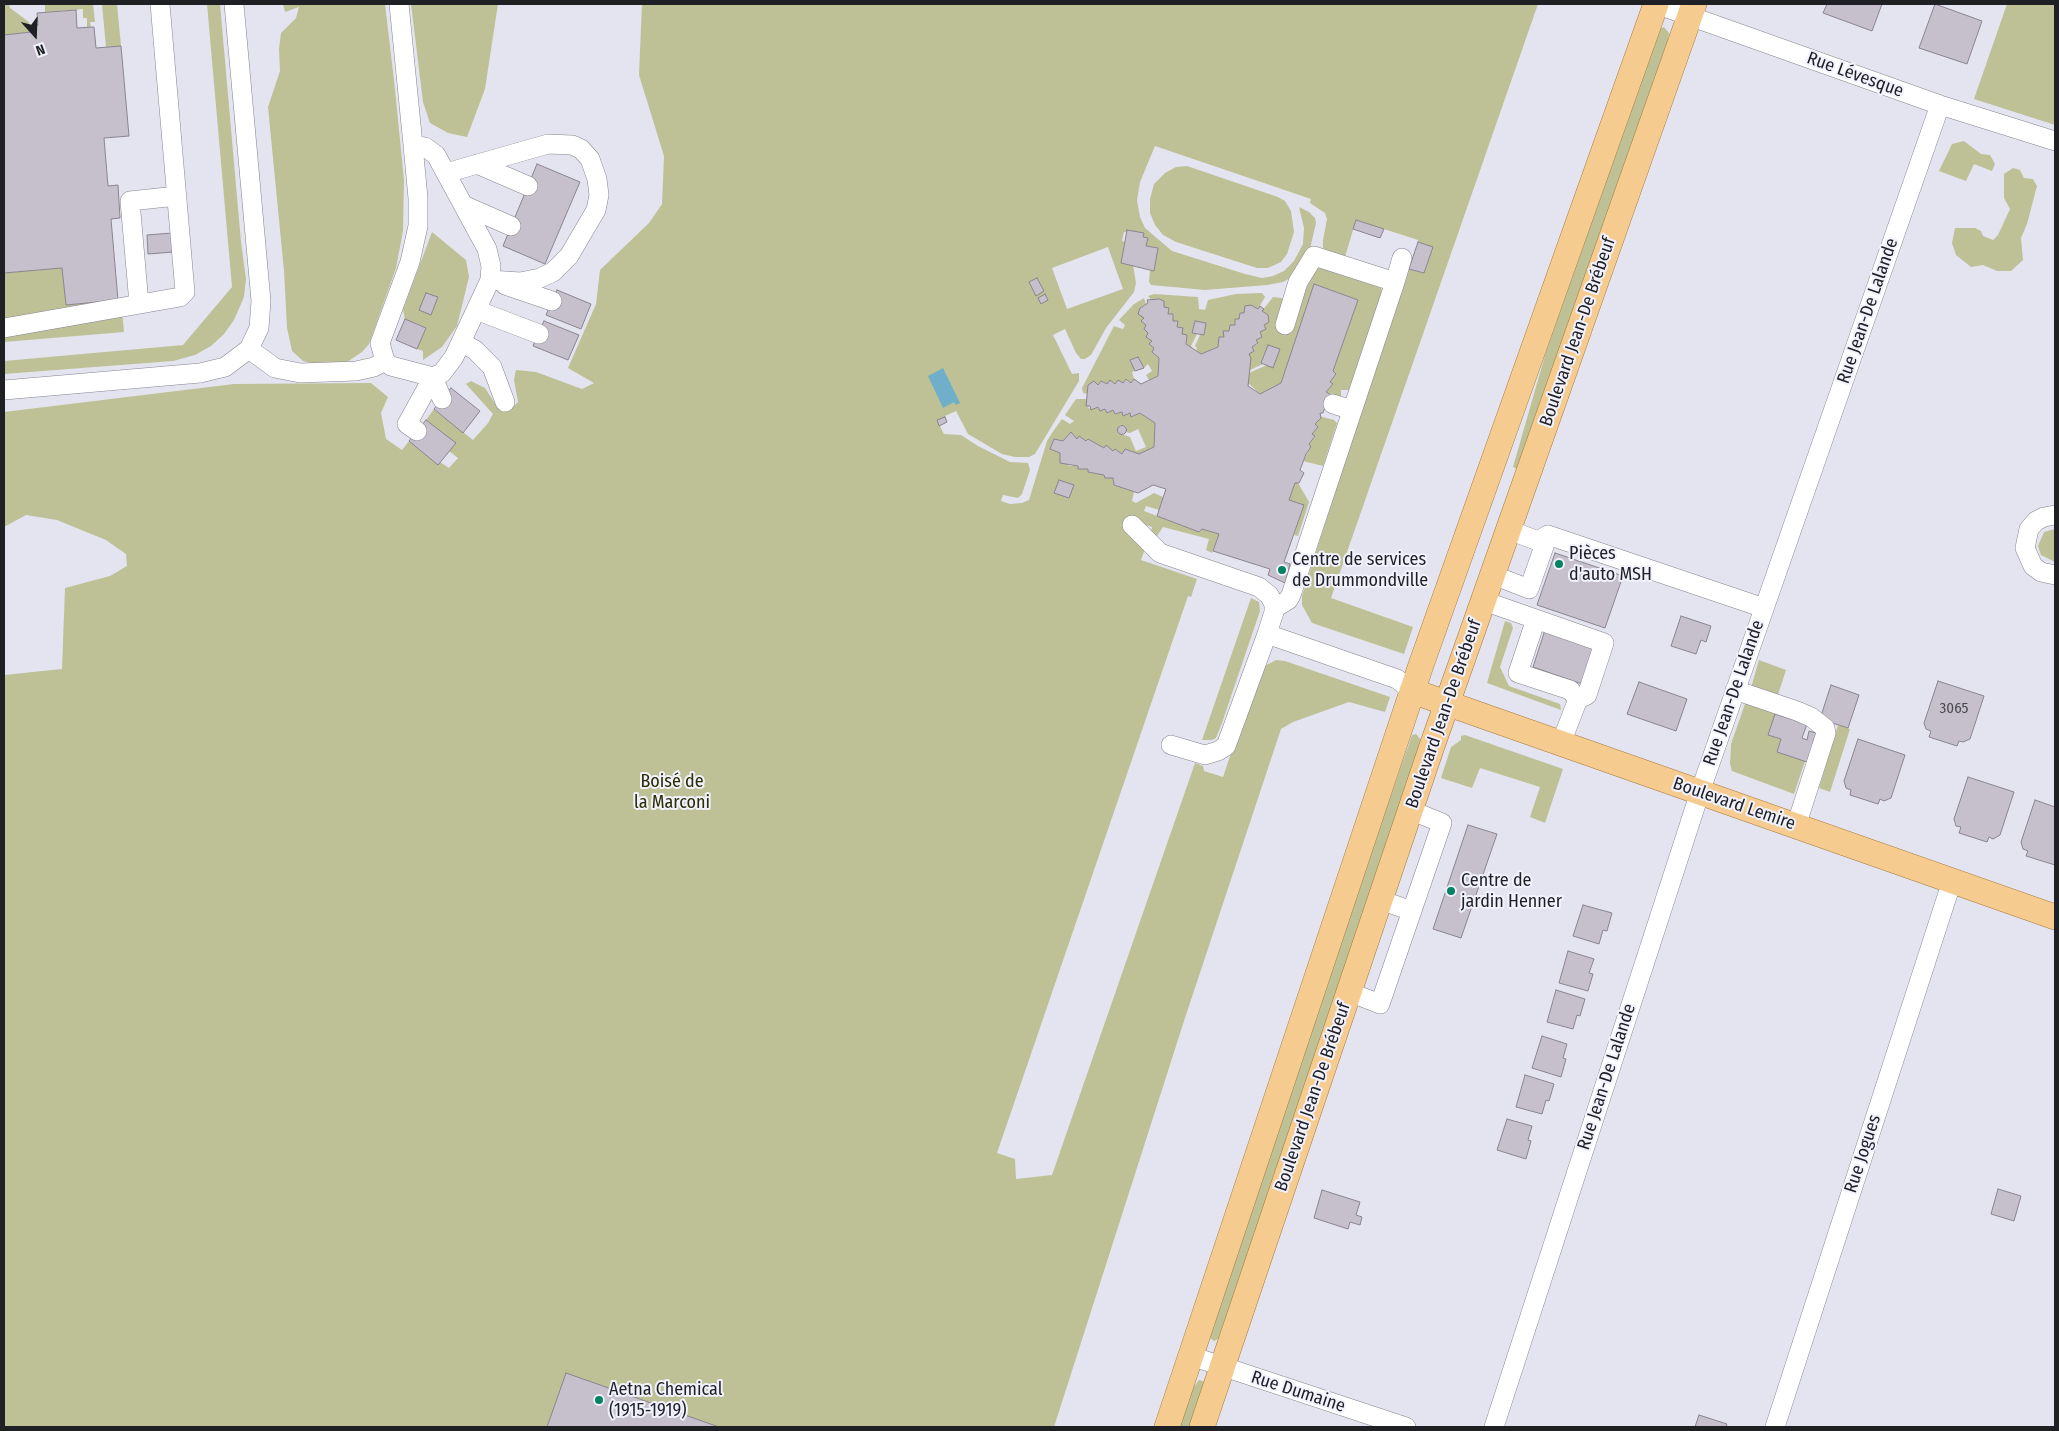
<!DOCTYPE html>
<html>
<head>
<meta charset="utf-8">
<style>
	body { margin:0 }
	#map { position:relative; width:2059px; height:1431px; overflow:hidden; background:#e4e4f0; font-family:"Fira Sans Condensed",sans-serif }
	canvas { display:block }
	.frame { position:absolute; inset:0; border:5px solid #1f2024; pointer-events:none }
	.north { position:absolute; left:10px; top:10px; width:50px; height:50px; -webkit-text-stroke:4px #f1f2fe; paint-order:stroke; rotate:160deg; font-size:14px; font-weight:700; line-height:20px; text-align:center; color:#1f2024 }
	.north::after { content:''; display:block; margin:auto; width:18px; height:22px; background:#1f2024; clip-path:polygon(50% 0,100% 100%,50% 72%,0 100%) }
</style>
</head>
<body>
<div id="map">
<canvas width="2059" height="1431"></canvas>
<div class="frame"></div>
<div class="north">N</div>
</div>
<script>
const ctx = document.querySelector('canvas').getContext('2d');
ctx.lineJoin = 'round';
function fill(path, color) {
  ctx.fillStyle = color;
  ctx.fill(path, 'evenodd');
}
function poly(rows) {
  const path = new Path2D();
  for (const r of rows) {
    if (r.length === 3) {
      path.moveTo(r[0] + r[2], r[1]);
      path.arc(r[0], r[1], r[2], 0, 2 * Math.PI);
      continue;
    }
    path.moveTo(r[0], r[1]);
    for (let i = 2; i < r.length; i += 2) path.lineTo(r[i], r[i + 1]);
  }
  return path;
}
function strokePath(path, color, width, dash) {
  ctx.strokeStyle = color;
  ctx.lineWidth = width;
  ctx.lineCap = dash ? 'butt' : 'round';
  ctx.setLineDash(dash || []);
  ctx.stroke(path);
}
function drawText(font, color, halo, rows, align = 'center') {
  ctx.font = font + ' "Fira Sans Condensed",sans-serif';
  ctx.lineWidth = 4;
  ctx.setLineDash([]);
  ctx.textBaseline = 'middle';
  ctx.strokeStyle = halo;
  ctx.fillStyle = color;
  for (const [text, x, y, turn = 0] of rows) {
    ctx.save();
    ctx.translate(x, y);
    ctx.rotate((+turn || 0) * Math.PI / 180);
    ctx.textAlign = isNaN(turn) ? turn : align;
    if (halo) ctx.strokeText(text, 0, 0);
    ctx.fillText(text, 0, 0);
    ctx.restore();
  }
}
const green = poly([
	[4,4,9,4,10,8,29,22,31,32,4,35],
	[37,4,93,4,95,22,90,22,91,27,87,27,87,18,83,18,83,9,45,12,45,4],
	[102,4,117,4,121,46,106,47],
	[207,4,220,4,241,242,246,279,244,297,234,320,224,334,211,346,195,355,173,361,4,374,4,361,183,345,232,287],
	[283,4,385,4,394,80,404,180,403,231,396,268,369,344,362,352,347,362,324,366,303,361,292,351,287,328,284,271,268,107,280,71,279,49,281,33,296,18,299,7,285,12],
	[411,4,498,4,485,89,467,137,448,133,430,123,423,102],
	[642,4,1538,4,1331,598,1413,627,1404,654,1312,623,1302,605,1302,596,1369,387,1409,269,1424,273,1432,247,1418,242,1418,240,1356,220,1345,257,1327,251,1323,248,1323,240,1327,219,1325,213,1310,203,1311,199,1155,146,1140,182,1137,200,1140,217,1145,228,1172,251,1245,274,1262,278,1273,276,1284,271,1294,261,1303,244,1304,228,1299,207,1309,212,1315,218,1316,223,1309,253,1294,276,1283,282,1267,285,1205,290,1151,285,1149,282,1150,270,1154,271,1158,248,1146,246,1148,238,1143,237,1144,233,1124,232,1122,241,1125,242,1122,263,1133,265,1136,283,1134,292,1106,328,1091,355,1085,359,1081,359,1076,353,1065,329,1053,335,1072,374,1079,373,1079,381,1035,454,1029,457,1015,457,1002,454,968,434,956,411,945,416,947,422,940,426,944,434,961,435,978,446,1010,462,1028,463,1030,470,1022,494,1018,498,1003,495,1001,501,1010,504,1022,503,1029,500,1047,441,1054,430,1062,419,1070,424,1074,421,1065,415,1076,399,1087,399,1087,406,1091,410,1098,407,1100,411,1105,409,1107,413,1113,410,1115,414,1122,412,1123,416,1130,413,1132,417,1140,413,1155,423,1154,447,1139,454,1125,449,1122,454,1115,449,1113,451,1106,445,1104,448,1088,439,1086,441,1079,436,1077,439,1071,433,1063,441,1054,439,1050,449,1060,453,1069,466,1078,466,1078,469,1088,469,1088,472,1104,475,1105,478,1113,478,1114,485,1134,492,1132,501,1136,503,1154,493,1163,497,1159,510,1146,506,1144,511,1199,532,1202,529,1219,534,1212,553,1206,550,1209,539,1163,527,1157,536,1150,535,1152,527,1130,520,1146,546,1141,560,1197,579,1191,597,1188,596,997,1153,1015,1159,1016,1179,1052,1175,1195,763,1203,766,1204,771,1223,777,1257,676,1263,667,1276,660,1285,661,1390,697,1385,712,1349,702,1293,722,1281,729,1184,1021,1054,1427,4,1427,4,675,62,669,65,588,110,576,127,566,126,554,106,540,57,520,26,515,4,527,4,412,234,384,371,383,388,397,381,413,386,439,402,450,409,441,438,464,440,462,449,468,458,458,449,451,455,443,426,420,434,409,473,440,488,423,493,414,466,384,471,381,485,388,498,408,509,411,518,402,514,380,516,370,536,372,582,389,594,383,568,368,596,304,600,270,649,223,662,204,664,156,639,75],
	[1108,247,1123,289,1067,309,1052,268],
	[1122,425,1126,427,1126,432,1130,433,1138,429,1146,447,1136,451,1130,437,1119,433,1119,426],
	[2007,4,2055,4,2055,125,1974,99],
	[1664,27,1669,33,1668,40,1517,469,1513,467,1546,352,1657,35,1659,29],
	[1964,141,1981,154,1990,155,1995,164,1992,171,1974,164,1966,181,1939,171,1952,144],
	[1187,166,1278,197,1285,201,1291,211,1294,232,1287,254,1281,262,1268,268,1257,268,1176,242,1163,235,1155,225,1150,213,1150,199,1154,184,1165,173,1176,167],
	[2013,168,2020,170,2024,178,2033,179,2037,186,2027,224,2021,238,2023,260,2011,271,1997,271,1983,265,1971,267,1956,255,1952,243,1955,228,1975,228,1981,231,1983,236,1993,240,1998,235,2010,209,2004,198,2004,174],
	[432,232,466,260,469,277,457,326,442,347,423,360,423,351,417,349,426,328,405,319,403,310],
	[1320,267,1381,288,1382,291,1349,390,1341,390,1341,397,1326,392,1333,384,1330,382,1336,374,1333,371,1358,300,1314,284,1281,383,1260,394,1248,383,1249,373,1267,365,1279,349,1268,345,1261,363,1263,364,1250,370,1249,354,1254,351,1252,347,1258,344,1256,340,1262,337,1260,332,1265,329,1264,325,1269,322,1268,315,1262,311,1273,297,1282,298,1284,301,1276,322,1290,327,1300,296,1315,268],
	[62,268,66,305,118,300,4,321,4,273],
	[1262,293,1265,297,1258,309,1251,305,1239,319,1235,319,1235,325,1230,325,1229,331,1224,331,1224,337,1219,337,1218,347,1201,354,1196,351,1197,348,1195,346,1200,335,1204,335,1206,323,1195,321,1192,333,1197,334,1191,346,1193,349,1186,344,1187,335,1182,334,1182,328,1177,327,1173,321,1173,314,1168,314,1164,307,1164,302,1159,299,1152,301,1148,296,1154,294,1198,297,1199,309,1205,310,1208,300,1236,294],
	[1144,298,1146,304,1140,307,1144,318,1141,321,1146,325,1144,329,1148,333,1147,337,1152,341,1149,344,1154,348,1152,352,1159,358,1158,376,1149,380,1146,375,1152,371,1148,364,1144,368,1138,357,1130,360,1135,371,1132,372,1134,379,1131,383,1126,379,1123,383,1118,380,1115,384,1110,381,1107,384,1101,381,1098,385,1094,381,1088,394,1083,393,1082,388,1114,326,1123,329,1125,325,1119,320,1134,304],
	[122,311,124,332,4,342,4,333],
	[1319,416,1334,420,1337,423,1323,466,1303,461,1311,447,1309,444,1315,437,1312,434,1318,427,1315,424,1321,418],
	[1295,483,1298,483,1309,502,1298,536,1294,535,1304,505,1289,500],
	[2055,529,2055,562,2041,555,2038,546,2044,532],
	[1251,598,1259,602,1260,611,1222,723,1216,738,1212,740,1202,740],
	[1505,621,1511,623,1513,628,1500,667,1509,686,1560,704,1561,710,1487,683],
	[1759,660,1786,670,1777,698,1751,688],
	[1746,701,1776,711,1781,739,1777,752,1805,761,1794,794,1732,771,1730,764,1731,744],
	[1838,725,1850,729,1830,792,1819,788],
	[1416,734,1421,740,1235,1293,1218,1339,1214,1341,1210,1338,1212,1331,1346,924,1409,744,1412,735],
	[1465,735,1563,769,1545,823,1530,817,1540,787,1480,768,1472,788,1441,778,1451,747,1461,740,1461,736],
	[1199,1380,1203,1381,1205,1385,1192,1427,1179,1427,1191,1391]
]);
const water = poly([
	[943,368,960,403,956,405,954,402,943,408,928,376]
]);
const building = poly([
	[1827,4,1882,4,1872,31,1823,13,1827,4],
	[1935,4,1982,21,1967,64,1919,48,1935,4],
	[76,10,77,28,94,27,96,48,121,46,129,136,104,138,108,186,118,185,120,218,111,219,118,300,66,305,62,268,4,273,4,35,31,32,31,26,38,25,37,13,76,10],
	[537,164,580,182,545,264,503,246,537,164],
	[1356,220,1384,229,1380,238,1353,229,1356,220],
	[1127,230,1144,233,1143,237,1148,238,1146,246,1158,248,1154,271,1121,263,1127,230],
	[172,233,173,252,148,254,147,235,172,233],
	[1418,242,1433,247,1424,273,1409,269,1418,242],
	[1037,278,1044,291,1036,296,1029,282,1037,278],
	[1314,284,1358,300,1333,371,1336,374,1330,382,1333,384,1326,392,1330,394,1323,413,1320,413,1321,418,1315,424,1318,427,1312,434,1315,436,1309,444,1311,447,1306,454,1300,470,1304,473,1299,483,1295,483,1289,500,1304,505,1284,562,1290,564,1285,583,1268,575,1270,569,1213,551,1219,534,1202,529,1199,532,1157,516,1166,489,1153,485,1138,493,1114,485,1113,478,1105,478,1104,475,1088,472,1088,469,1078,469,1078,466,1060,463,1060,453,1050,449,1054,439,1063,441,1071,432,1077,439,1079,436,1086,441,1088,439,1104,448,1106,445,1113,451,1115,449,1122,454,1125,449,1139,454,1154,447,1155,423,1140,413,1131,417,1130,413,1123,416,1122,412,1115,414,1113,410,1107,413,1105,409,1100,411,1098,407,1091,410,1090,406,1086,406,1088,385,1094,381,1098,385,1101,381,1107,384,1110,380,1115,384,1118,380,1123,383,1126,379,1131,383,1134,379,1141,384,1158,376,1159,358,1152,352,1154,348,1149,344,1152,341,1146,337,1148,333,1144,329,1146,325,1141,321,1144,318,1138,314,1140,308,1148,303,1147,300,1159,299,1164,301,1164,307,1169,308,1168,314,1173,314,1173,321,1178,321,1177,327,1183,328,1182,334,1187,335,1186,344,1201,354,1218,347,1219,337,1224,337,1223,331,1229,331,1230,325,1235,325,1235,319,1239,319,1240,313,1244,313,1245,306,1251,305,1258,309,1260,306,1264,309,1262,311,1268,315,1269,322,1264,325,1266,329,1260,332,1262,337,1256,340,1258,343,1252,347,1254,351,1249,354,1251,358,1248,386,1260,394,1281,383,1314,284],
	[557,290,591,304,581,329,546,315,557,290],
	[426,293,438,297,431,315,419,310,426,293],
	[1045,294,1048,300,1041,304,1038,298,1045,294],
	[405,319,426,328,417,349,396,340,405,319],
	[544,321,579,335,568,360,533,346,544,321],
	[1195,321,1206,323,1204,335,1192,333,1195,321],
	[1268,345,1280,349,1273,368,1261,363,1268,345],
	[1138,357,1144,368,1135,371,1130,360,1138,357],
	[451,388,480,411,463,433,434,409,451,388],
	[945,417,947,422,939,426,937,420,945,417],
	[426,420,456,443,438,465,409,441,426,420],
	[1122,430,4.5],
	[1059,480,1074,485,1069,498,1054,493,1059,480],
	[1555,553,1623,576,1605,628,1537,605,1555,553],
	[1681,616,1711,626,1706,642,1701,640,1696,654,1671,646,1681,616],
	[1545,630,1594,647,1582,684,1533,667,1545,630],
	[1938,681,1984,696,1970,739,1963,742,1959,741,1957,746,1929,737,1931,731,1926,729,1924,723,1938,681],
	[1639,682,1687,699,1676,731,1627,714,1639,682],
	[1831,685,1859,695,1848,728,1820,719,1831,685],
	[1775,714,1807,724,1802,738,1807,740,1809,731,1816,733,1813,742,1817,743,1810,763,1777,752,1781,739,1768,735,1775,714],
	[1858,739,1905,755,1891,798,1884,801,1880,799,1878,804,1850,795,1851,790,1846,788,1844,781,1858,739],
	[1968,777,2014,792,2000,835,1993,839,1989,837,1987,842,1959,833,1961,827,1956,826,1954,819,1968,777],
	[2035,800,2055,807,2055,865,2026,856,2028,851,2023,849,2021,842,2035,800],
	[1468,825,1497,834,1461,938,1433,929,1468,825],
	[1583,905,1612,913,1607,931,1603,930,1599,944,1573,936,1583,905],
	[1568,951,1594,959,1589,973,1593,974,1588,991,1559,983,1568,951],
	[1556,990,1585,999,1580,1016,1577,1015,1573,1029,1547,1022,1556,990],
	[1542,1036,1567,1044,1563,1058,1566,1059,1561,1077,1532,1068,1542,1036],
	[1525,1075,1554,1084,1549,1101,1546,1100,1542,1114,1516,1107,1525,1075],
	[1507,1119,1532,1126,1528,1140,1531,1141,1526,1159,1497,1150,1507,1119],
	[1998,1189,2021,1196,2014,1221,1991,1214,1998,1189],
	[1322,1190,1360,1202,1356,1215,1362,1217,1360,1225,1350,1222,1348,1229,1314,1218,1322,1190],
	[566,1373,719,1427,547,1427,566,1373],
	[1699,1415,1727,1424,1726,1427,1695,1427,1699,1415]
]);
const minor = poly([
	[399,4,413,145,418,198,418,226,410,262,380,343,385,361,391,366,433,377,442,373,454,357,490,280,491,266,487,249,436,155,425,147,413,145],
	[1656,4,1940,105,2055,141],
	[477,164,528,186],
	[446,173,548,144,572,145,581,149,590,159,597,179,599,195,596,210,569,256,553,272,540,278,520,282,490,280],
	[463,205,511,226],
	[1395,282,1402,258],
	[505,285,552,301],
	[139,304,130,201,177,196],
	[476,310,539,334],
	[4,328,180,297,185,292,160,4],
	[461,342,475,350,492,367,505,402],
	[249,349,275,368,300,373,356,371,374,367,385,361],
	[433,377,442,399],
	[4,390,200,373,225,367,249,349,259,328,261,301,234,4],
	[1333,404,1352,410],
	[417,431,407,424,433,377],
	[2055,515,2044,517,2036,521,2029,529,2025,548,2033,566,2041,572,2055,575],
	[1132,525,1160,553,1259,587,1269,595,1274,604,1274,612,1267,634,1226,746,1218,751,1205,755,1171,745],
	[1548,535,1764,608],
	[1493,575,1529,589,1548,535,1538,541,1509,530],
	[1484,601,1604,643,1587,695,1578,699,1561,743],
	[1275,608,1288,600,1291,595,1395,282,1314,256,1298,282,1285,325],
	[1536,619,1518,673,1570,690,1578,699],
	[1267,634,1397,679,1412,691],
	[1735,690,1797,711,1811,717,1825,728,1826,733,1796,826],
	[1380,900,1412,911],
	[1349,992,1380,1004,1442,823,1410,810],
	[1191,1356,1406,1427],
	[1494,1427,1700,792,1940,105],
	[1775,1427,1952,881]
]);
const major = poly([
	[1412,691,2055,917],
	[1167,1427,1421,665,1656,4],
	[1202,1427,1432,746,1694,4]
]);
const markers = [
	[1559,564,5,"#048263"],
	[1282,570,5,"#048263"],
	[1451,891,5,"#048263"],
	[599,1400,5,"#048263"]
];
const numberNames = [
	["3065",1954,709]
];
const streetNames = [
	["Rue Lévesque",1855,75,20],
	["Rue Jean-De Lalande",1868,311,-71],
	["Boulevard Jean-De Brébeuf",1578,332,-71],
	["Rue Jean-De Lalande",1734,693,-71],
	["Boulevard Jean-De Brébeuf",1444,714,-71],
	["Boulevard Lemire",1734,804,19],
	["Rue Jean-De Lalande",1607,1077,-72],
	["Boulevard Jean-De Brébeuf",1313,1097,-71],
	["Rue Jogues",1863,1154,-72],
	["Rue Dumaine",1298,1392,18]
];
const poiNames = [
	["Pièces",1569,554],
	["d'auto MSH",1569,575],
	["Centre de services",1292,560],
	["de Drummondville",1292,581],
	["Centre de",1461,881],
	["jardin Henner",1461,902],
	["Aetna Chemical",609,1390],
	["(1915-1919)",609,1411]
];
const parkNames = [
	["Boisé de",672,782],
	["la Marconi",672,803]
];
fill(green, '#bec196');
fill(water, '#6fafca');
fill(building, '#c5c0cb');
strokePath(building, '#89848f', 1);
strokePath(minor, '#858590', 20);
strokePath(major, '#a67939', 26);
strokePath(minor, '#fff', 19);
strokePath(major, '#f5cb8f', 25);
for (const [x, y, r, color] of markers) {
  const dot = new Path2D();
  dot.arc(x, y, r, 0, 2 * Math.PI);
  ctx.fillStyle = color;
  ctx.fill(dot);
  strokePath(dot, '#f1f2fe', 2);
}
drawText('15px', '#48484e', null, numberNames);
drawText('18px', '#1f2024', '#f1f2fe', streetNames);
drawText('18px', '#1f2024', '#f1f2fe', poiNames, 'left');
drawText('18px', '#2b2c00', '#f1f2fe', parkNames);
</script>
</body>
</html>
